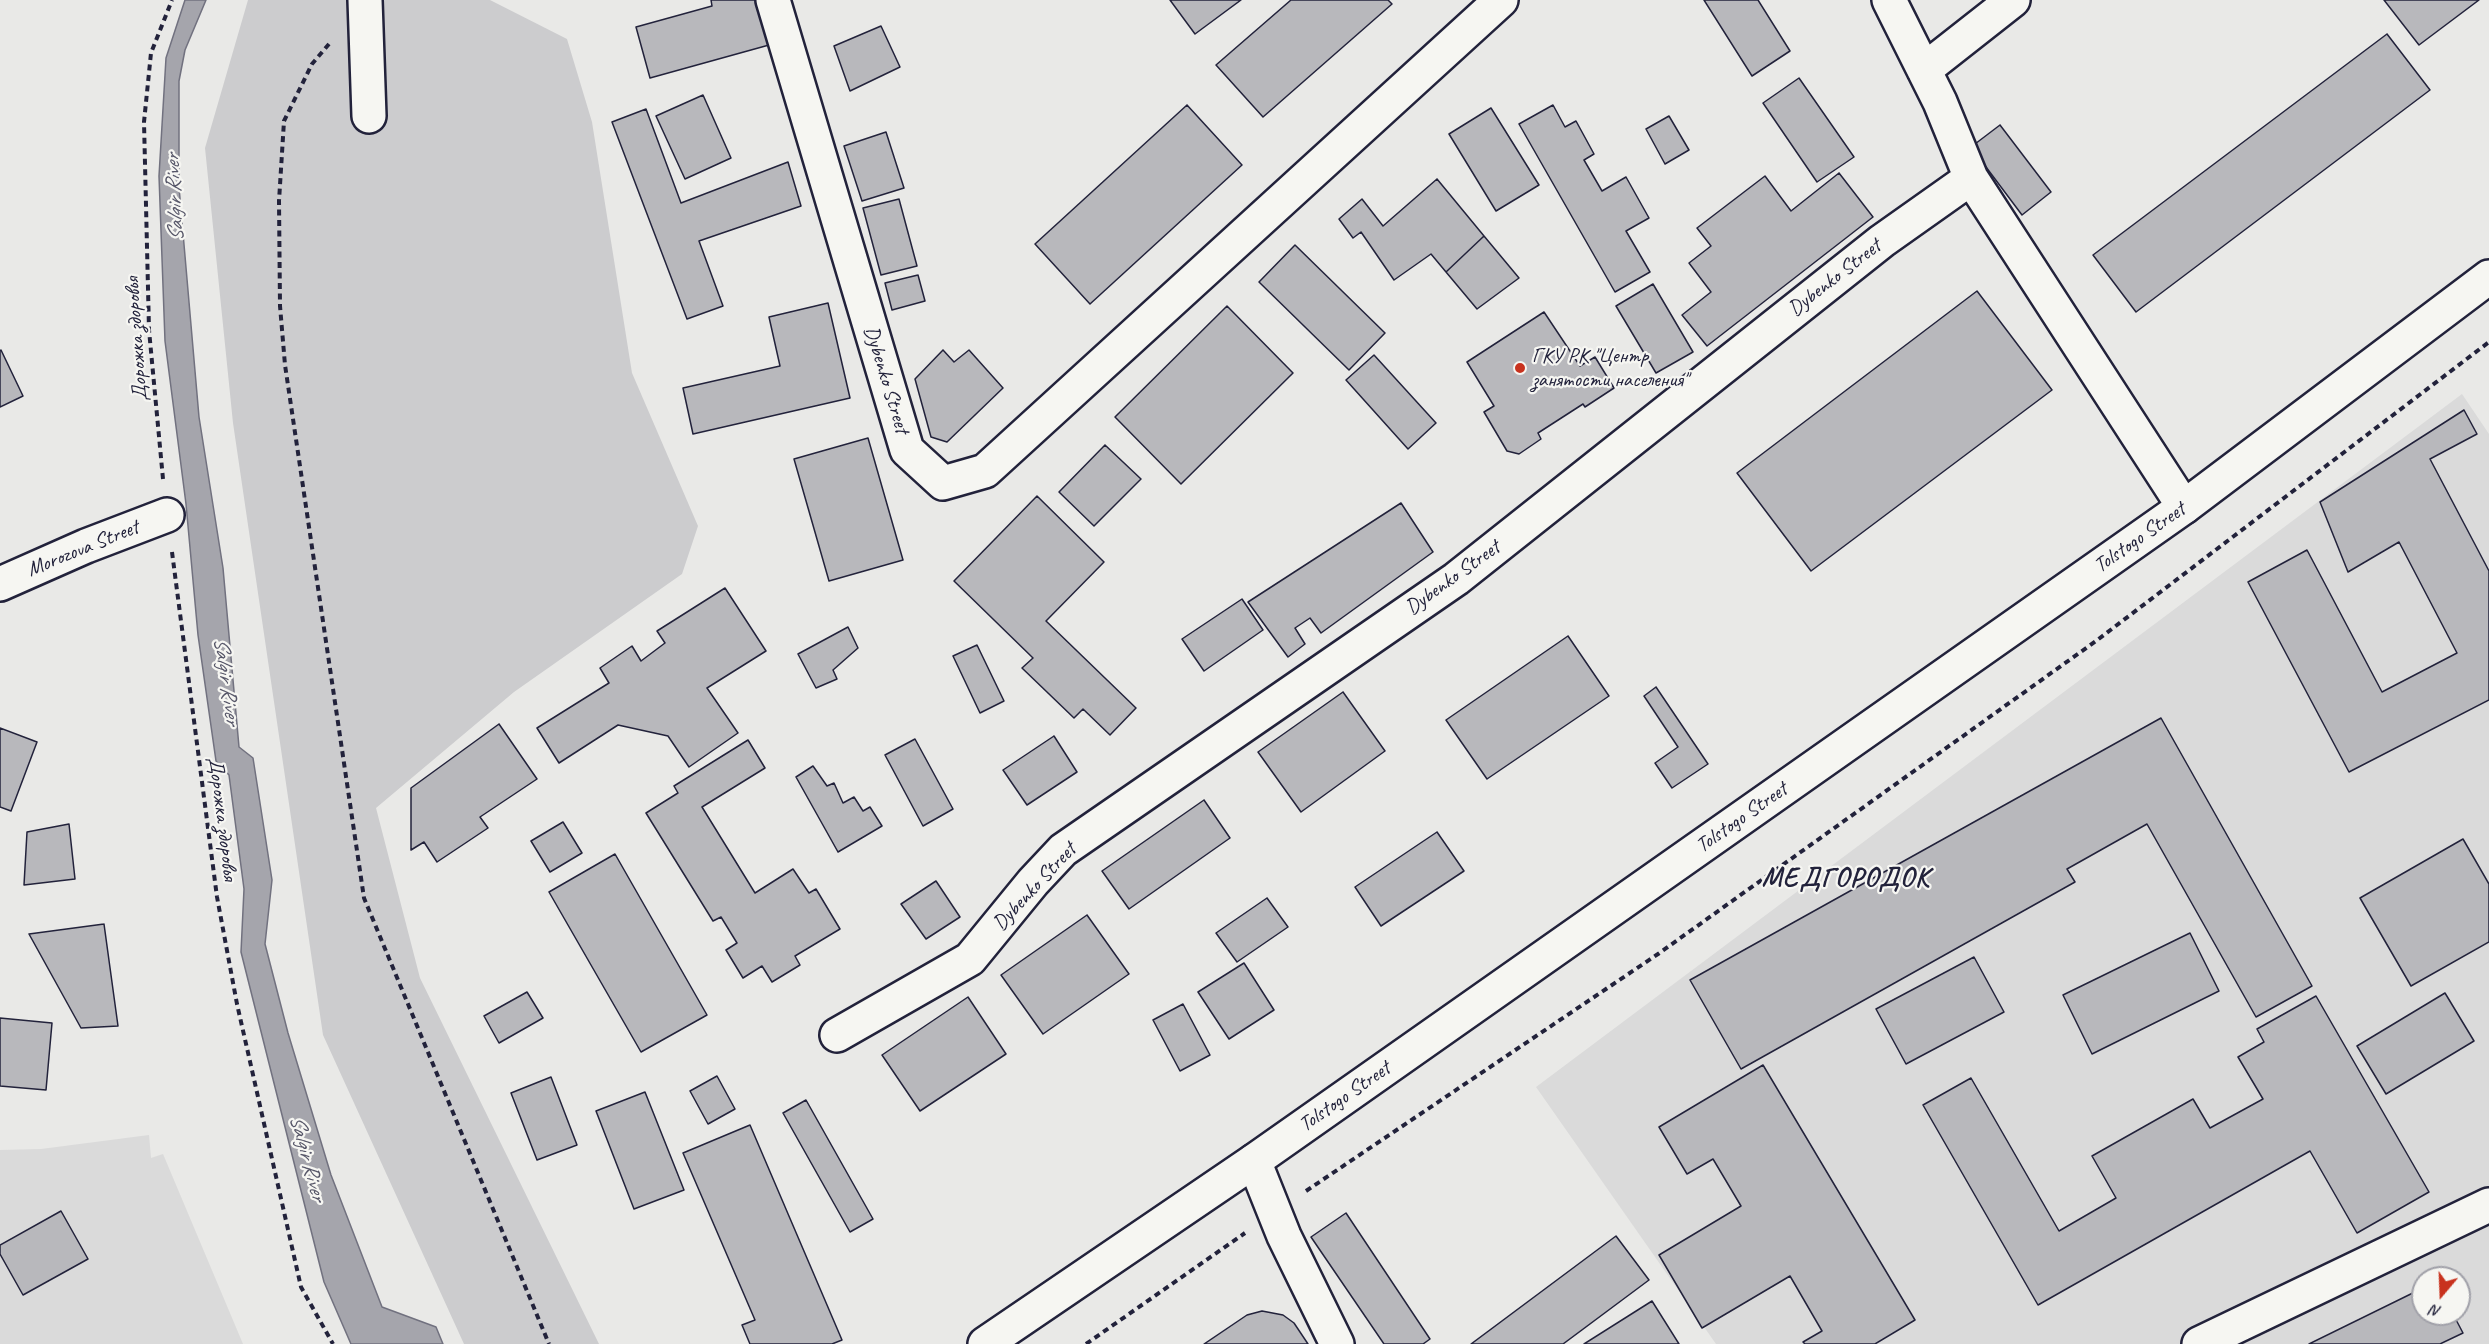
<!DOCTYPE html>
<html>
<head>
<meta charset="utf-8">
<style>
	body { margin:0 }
	#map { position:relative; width:2489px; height:1344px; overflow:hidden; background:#e9e9e7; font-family:Caveat,sans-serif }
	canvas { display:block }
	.north { position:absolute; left:2411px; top:1266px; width:60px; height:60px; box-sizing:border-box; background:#f6f6f2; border:2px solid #a1a1a9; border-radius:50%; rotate:199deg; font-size:16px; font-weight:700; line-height:24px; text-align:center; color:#22223b }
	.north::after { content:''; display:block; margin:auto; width:21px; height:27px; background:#c8321e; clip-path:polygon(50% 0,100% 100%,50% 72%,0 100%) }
</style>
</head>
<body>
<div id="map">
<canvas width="2489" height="1344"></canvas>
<div class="north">N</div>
</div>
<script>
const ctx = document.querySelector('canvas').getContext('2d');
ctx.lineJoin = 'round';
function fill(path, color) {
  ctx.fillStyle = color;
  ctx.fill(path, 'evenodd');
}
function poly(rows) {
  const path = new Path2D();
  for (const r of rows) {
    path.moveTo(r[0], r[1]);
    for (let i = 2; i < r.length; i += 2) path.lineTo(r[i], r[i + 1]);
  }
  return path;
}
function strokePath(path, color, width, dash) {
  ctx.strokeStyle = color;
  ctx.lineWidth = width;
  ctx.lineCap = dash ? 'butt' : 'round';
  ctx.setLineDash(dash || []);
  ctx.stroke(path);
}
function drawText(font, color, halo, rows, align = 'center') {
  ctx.font = font + ' Caveat,sans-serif';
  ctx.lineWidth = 4.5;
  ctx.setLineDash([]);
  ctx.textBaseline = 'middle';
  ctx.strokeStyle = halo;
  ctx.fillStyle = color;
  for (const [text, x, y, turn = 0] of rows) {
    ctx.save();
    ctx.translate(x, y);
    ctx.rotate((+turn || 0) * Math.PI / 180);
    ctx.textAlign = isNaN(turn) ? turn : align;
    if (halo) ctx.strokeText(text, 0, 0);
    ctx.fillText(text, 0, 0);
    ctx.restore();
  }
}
const built = poly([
	[2462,394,2489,434,2489,1344,1716,1344,1536,1087],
	[2423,1278,2459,1278,2459,1314,2423,1314],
	[149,1135,151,1158,163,1154,243,1344,0,1344,0,1150,41,1149]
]);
const green = poly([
	[248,0,490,0,567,39,592,122,632,373,698,526,682,574,514,692,376,808,420,978,599,1344,464,1344,323,1035,233,423,205,148]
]);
const water = poly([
	[185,0,206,0,185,50,179,81,179,187,199,417,223,568,239,747,253,758,272,880,265,944,288,1033,331,1175,382,1307,436,1327,443,1344,351,1344,324,1282,241,952,244,889,229,775,216,761,198,635,186,504,165,341,159,176,166,58,185,0]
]);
const building = poly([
	[711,0,757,0,769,45,650,78,636,27,712,6,711,0],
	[1170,0,1241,0,1195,34,1170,0],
	[1291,0,1388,0,1392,4,1263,117,1216,65,1291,0],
	[1704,0,1758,0,1790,51,1752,76,1704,0],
	[2384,0,2479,0,2419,45,2384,0],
	[881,26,900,67,850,91,834,46,881,26],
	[2387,34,2430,90,2136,312,2093,255,2387,34],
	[1799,78,1854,157,1817,182,1763,103,1799,78],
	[703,95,731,158,685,179,656,116,703,95],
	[1187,105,1242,165,1090,304,1035,244,1187,105],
	[1553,105,1565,127,1576,121,1594,154,1584,160,1602,191,1626,177,1649,218,1626,231,1650,272,1615,292,1519,124,1553,105],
	[1491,108,1539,185,1496,211,1449,134,1491,108],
	[646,109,681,203,788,162,801,206,699,241,723,306,687,319,612,122,646,109],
	[1669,116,1689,150,1665,164,1646,129,1669,116],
	[2000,125,2051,192,2022,215,1971,147,2000,125],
	[886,132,904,188,862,201,844,146,886,132],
	[1839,173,1873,217,1707,346,1682,315,1711,292,1689,263,1711,246,1697,228,1765,176,1791,211,1839,173],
	[1437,179,1484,236,1446,272,1431,254,1394,280,1361,232,1353,238,1339,219,1362,199,1383,226,1437,179],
	[899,199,917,266,881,275,863,208,899,199],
	[1484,236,1519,278,1477,309,1446,272,1484,236],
	[1295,245,1385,333,1349,370,1259,282,1295,245],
	[918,275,925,301,892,310,885,283,918,275],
	[1653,284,1693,352,1656,373,1616,306,1653,284],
	[1977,291,2052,390,1811,571,1737,473,1977,291],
	[828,303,850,398,693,434,683,388,780,366,769,317,828,303],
	[1227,306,1293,373,1181,484,1115,417,1227,306],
	[1544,312,1580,366,1595,357,1614,388,1585,407,1583,404,1538,433,1541,439,1519,454,1507,451,1484,412,1494,406,1467,362,1544,312],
	[1,350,23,396,0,407,0,351,1,350],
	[943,350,954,362,969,350,1003,388,947,442,931,437,915,379,943,350],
	[1374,355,1436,423,1408,449,1346,380,1374,355],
	[2464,410,2477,434,2430,459,2489,571,2489,700,2349,772,2248,582,2307,550,2382,692,2457,653,2399,542,2348,572,2320,502,2464,410],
	[868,438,903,560,829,581,794,459,868,438],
	[1105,445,1141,479,1094,526,1059,492,1105,445],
	[1037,496,1104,562,1046,621,1136,708,1110,735,1083,709,1074,718,1022,668,1033,658,954,581,1037,496],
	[1401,503,1433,552,1321,633,1310,618,1295,628,1305,644,1288,657,1248,602,1401,503],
	[725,588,766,651,707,688,738,733,689,767,668,736,618,725,559,763,537,728,609,683,600,668,632,646,641,661,665,643,657,631,725,588],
	[1242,599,1263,630,1204,671,1182,639,1242,599],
	[848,627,858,648,833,670,837,679,816,688,798,654,848,627],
	[1568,636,1609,696,1487,779,1446,720,1568,636],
	[977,645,1004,701,980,713,953,656,977,645],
	[1656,687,1708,764,1672,788,1655,763,1678,747,1644,696,1656,687],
	[1343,692,1385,751,1301,812,1258,752,1343,692],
	[2161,718,2312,986,2256,1017,2147,824,2067,869,2075,882,1741,1069,1690,980,2161,718],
	[499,724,537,779,480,817,488,828,437,862,424,842,411,850,411,788,499,724],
	[0,728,37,742,11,811,0,807,0,728],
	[1054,736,1077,772,1027,805,1003,770,1054,736],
	[915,739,953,809,923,826,885,755,915,739],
	[748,740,765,768,702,807,755,893,793,869,809,893,816,889,840,929,795,956,800,965,772,982,762,966,743,978,726,950,737,943,721,917,713,921,646,813,678,793,674,786,748,740],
	[813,766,827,786,834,783,843,803,854,797,863,811,870,807,882,826,838,852,796,777,813,766],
	[1204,800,1230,838,1129,909,1102,871,1204,800],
	[563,822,582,853,550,872,531,841,563,822],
	[69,824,75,879,24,885,27,832,69,824],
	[1437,832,1464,871,1381,926,1355,887,1437,832],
	[2463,839,2489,884,2489,942,2411,986,2360,898,2463,839],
	[615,854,707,1015,641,1052,549,892,615,854],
	[936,881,960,917,926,939,901,904,936,881],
	[1267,898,1288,927,1237,962,1216,933,1267,898],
	[1087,915,1129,974,1043,1034,1001,975,1087,915],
	[104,924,118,1026,81,1028,29,934,104,924],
	[2190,933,2219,991,2092,1054,2063,995,2190,933],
	[1974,957,2004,1012,1906,1064,1876,1009,1974,957],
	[1244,963,1274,1010,1229,1039,1198,992,1244,963],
	[527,992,543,1018,499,1043,484,1016,527,992],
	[2445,993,2474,1041,2386,1094,2357,1046,2445,993],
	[2316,996,2429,1192,2357,1233,2310,1151,2038,1305,1923,1105,1971,1078,2059,1231,2116,1198,2092,1156,2193,1099,2210,1128,2263,1099,2238,1057,2264,1042,2257,1029,2316,996],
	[968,997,1006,1054,920,1111,882,1055,968,997],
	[1183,1004,1210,1055,1180,1071,1153,1020,1183,1004],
	[0,1018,52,1023,46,1090,0,1086,0,1018],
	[1763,1065,1915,1320,1875,1344,1805,1344,1803,1342,1822,1331,1790,1276,1702,1328,1659,1255,1741,1206,1713,1159,1687,1174,1659,1127,1763,1065],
	[717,1076,735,1109,708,1124,690,1091,717,1076],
	[551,1077,577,1145,537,1160,511,1093,551,1077],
	[645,1092,684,1190,634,1209,596,1111,645,1092],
	[806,1100,873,1219,850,1232,783,1113,806,1100],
	[750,1125,842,1340,832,1344,750,1344,742,1325,755,1320,683,1153,750,1125],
	[61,1211,88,1259,23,1295,0,1254,0,1245,61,1211],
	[1346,1213,1430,1339,1423,1344,1384,1344,1311,1237,1346,1213],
	[1616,1236,1649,1280,1563,1344,1471,1344,1616,1236],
	[2423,1288,2423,1314,2453,1314,2463,1333,2440,1344,2309,1344,2423,1288],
	[1652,1301,1679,1344,1584,1344,1652,1301],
	[1262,1311,1283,1315,1294,1323,1308,1344,1204,1344,1247,1315,1262,1311]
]);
const path = poly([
	[329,44,312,64,284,121,279,201,280,306,285,365,364,898,549,1344],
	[163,479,149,330,144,122,151,53,172,0],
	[172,552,217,897,237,1004,301,1287,333,1344],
	[1306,1191,1658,954,2096,641,2489,342],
	[1086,1344,1245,1233]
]);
const minor = poly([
	[365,0,369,116],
	[773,0,907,450,943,483,985,471,1501,0],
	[1889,0,1940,102,1971,178,2184,507],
	[1924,70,2013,0],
	[0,584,86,546,167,515],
	[837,1035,970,959,1033,882,1063,850,1456,579,1882,241,1971,178],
	[1254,1161,1284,1236,1337,1344],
	[2199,1344,2489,1205]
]);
const major = poly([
	[985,1344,1254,1161,2184,507,2489,277]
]);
const markers = [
	[1520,368,6,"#c8321e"]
];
const streetNames = [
	["Dybenko Street",1835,278,-38],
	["Дорожка здоровья",137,339,-94],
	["Dybenko Street",886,380,73],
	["Tolstogo Street",2140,538,-35],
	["Morozova Street",83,549,-22],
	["Dybenko Street",1453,578,-36],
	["Tolstogo Street",1742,818,-35],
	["Дорожка здоровья",222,819,83],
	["Dybenko Street",1035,887,-47],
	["Tolstogo Street",1345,1097,-35]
];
const poiNames = [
	["ГКУ РК \"Центр",1532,356],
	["занятости населения\"",1532,380]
];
const waterNames = [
	["Salgir River",175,198,-93],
	["Salgir River",226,681,82],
	["Salgir River",307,1158,75]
];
const districtNames = [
	["МЕДГОРОДОК",1846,879]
];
fill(built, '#dadada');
fill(green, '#ccccce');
fill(water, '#a5a5ac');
strokePath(water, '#71717f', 1.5);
fill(building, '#b8b8bc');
strokePath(building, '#22223b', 1.5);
strokePath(minor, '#22223b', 38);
strokePath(major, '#22223b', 38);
strokePath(path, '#22223b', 4, [6, 4.5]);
strokePath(minor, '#f6f6f2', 33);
strokePath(major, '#f6f6f2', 33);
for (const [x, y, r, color] of markers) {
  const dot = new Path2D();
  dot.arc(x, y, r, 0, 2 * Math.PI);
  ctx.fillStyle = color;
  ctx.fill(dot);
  strokePath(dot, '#f6f6f2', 2);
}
drawText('21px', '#22223b', '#f6f6f2', streetNames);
drawText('21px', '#22223b', '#f6f6f2', poiNames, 'left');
drawText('italic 22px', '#565668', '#f6f6f2', waterNames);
ctx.letterSpacing = '1.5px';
drawText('bold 27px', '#22223b', '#f6f6f2', districtNames);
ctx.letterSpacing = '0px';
</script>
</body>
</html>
